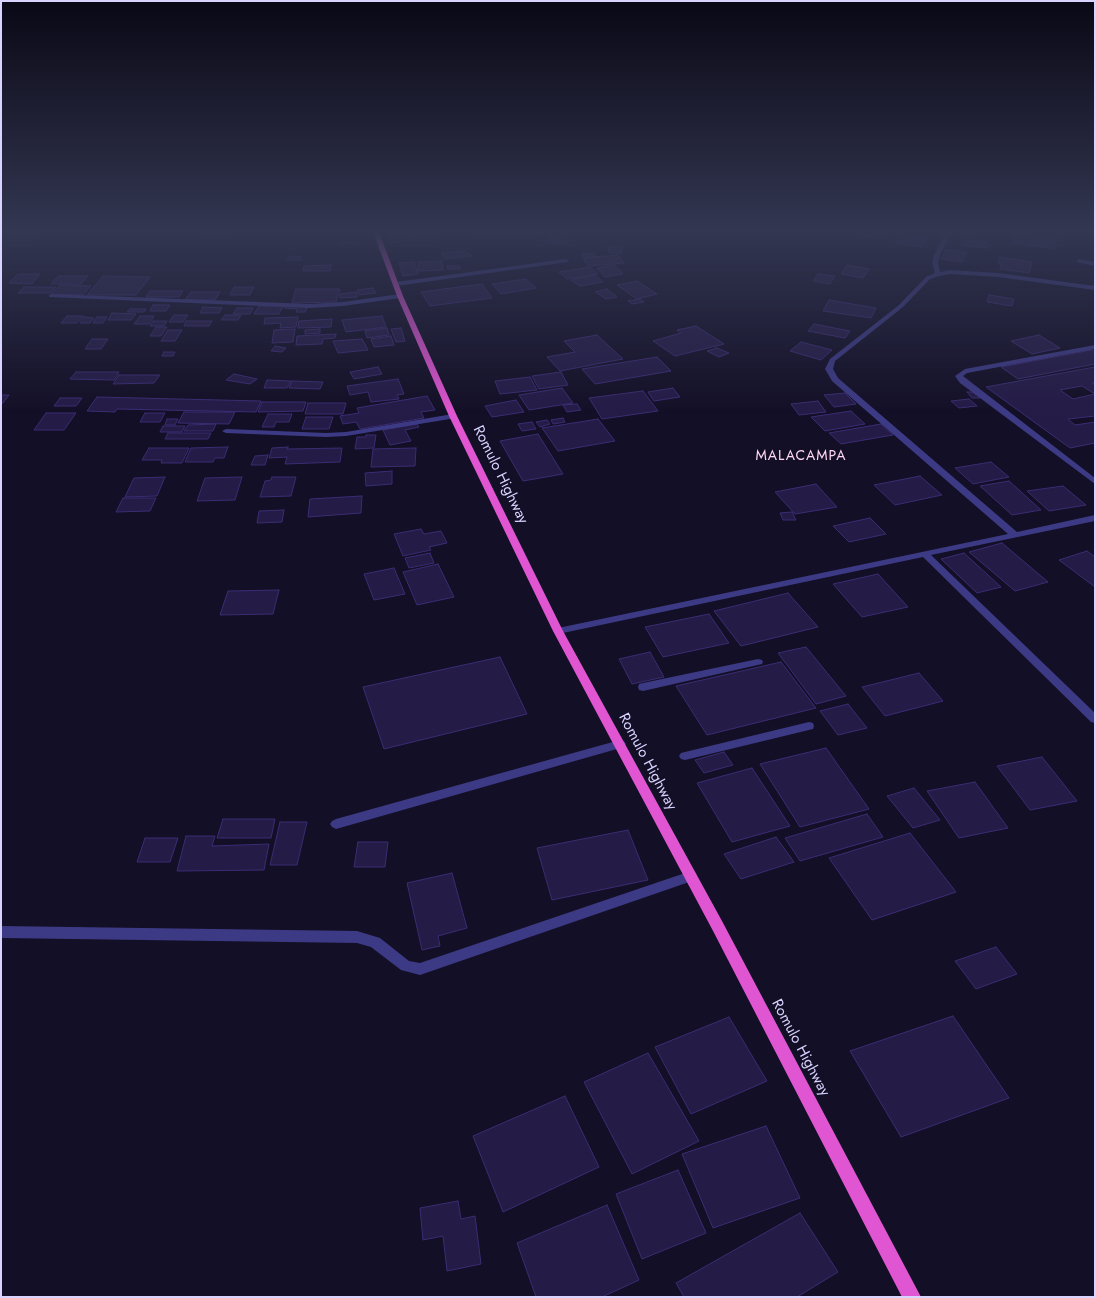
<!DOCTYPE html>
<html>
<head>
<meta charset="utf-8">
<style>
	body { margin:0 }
	#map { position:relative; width:1096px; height:1298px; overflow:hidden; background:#130f26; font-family:Jost,sans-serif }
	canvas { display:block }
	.frame { position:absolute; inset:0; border:2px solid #d9d4ff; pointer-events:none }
</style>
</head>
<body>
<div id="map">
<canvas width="1096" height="1298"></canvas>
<div class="frame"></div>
</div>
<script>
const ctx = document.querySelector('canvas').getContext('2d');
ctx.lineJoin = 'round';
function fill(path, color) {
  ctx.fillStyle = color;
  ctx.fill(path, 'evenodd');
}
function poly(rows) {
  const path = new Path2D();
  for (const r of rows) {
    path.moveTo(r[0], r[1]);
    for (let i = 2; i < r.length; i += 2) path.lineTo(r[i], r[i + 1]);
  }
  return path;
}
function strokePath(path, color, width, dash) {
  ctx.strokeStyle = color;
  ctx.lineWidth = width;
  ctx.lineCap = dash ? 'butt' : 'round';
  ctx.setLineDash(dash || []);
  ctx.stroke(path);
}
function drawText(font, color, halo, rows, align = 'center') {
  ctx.font = font + ' Jost,sans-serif';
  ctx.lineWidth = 4;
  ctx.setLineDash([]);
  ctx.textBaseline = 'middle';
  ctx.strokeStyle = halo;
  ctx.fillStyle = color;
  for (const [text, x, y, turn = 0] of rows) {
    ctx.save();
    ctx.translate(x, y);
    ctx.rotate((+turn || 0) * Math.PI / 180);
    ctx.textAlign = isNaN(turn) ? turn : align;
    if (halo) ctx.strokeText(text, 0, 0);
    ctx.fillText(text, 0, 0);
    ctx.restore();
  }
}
const building = poly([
	[16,232,37,232,29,240,8,240,16,232],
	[205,232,234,232,232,234,204,233,205,232],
	[418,232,420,235,400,237,398,234,418,232],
	[428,232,433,240,424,241,419,233,428,232],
	[475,232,508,232,508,236,475,236,475,232],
	[511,232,518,232,518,237,510,237,511,232],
	[523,232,553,232,552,236,523,234,523,232],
	[866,232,867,232,882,235,879,239,863,237,866,232],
	[1016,233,1036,235,1033,246,1012,243,1016,233],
	[396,235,400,242,390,243,387,236,396,235],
	[911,235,927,238,922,247,896,243,899,237,910,238,911,235],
	[1036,235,1057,238,1054,249,1034,246,1036,235],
	[552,236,570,241,561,246,543,241,552,236],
	[419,237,420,239,403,241,401,239,419,237],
	[962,239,988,242,988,248,961,245,962,239],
	[343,242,358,242,357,244,342,244,343,242],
	[608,247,622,247,622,253,609,253,608,247],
	[946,249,967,253,962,262,941,259,946,249],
	[464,251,472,256,445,259,441,253,464,251],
	[594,253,596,257,584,258,581,254,594,253],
	[618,255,624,263,588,266,583,258,618,255],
	[289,256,302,257,300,260,287,260,289,256],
	[1000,257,1032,262,1029,273,1000,269,1001,263,998,263,1000,257],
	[442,261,443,270,418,271,418,262,442,261],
	[414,262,418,274,403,276,399,263,414,262],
	[331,265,330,271,303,271,304,266,331,265],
	[614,265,623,274,605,277,597,268,614,265],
	[847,265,869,269,863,278,841,274,847,265],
	[447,266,460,266,460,269,448,269,447,266],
	[590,267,598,274,567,279,559,272,590,267],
	[18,274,40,274,32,284,9,283,18,274],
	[818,274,835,276,830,284,813,281,818,274],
	[595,275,603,282,580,286,571,280,595,275],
	[58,276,88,276,81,284,51,284,58,276],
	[103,276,150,277,136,295,87,295,103,276],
	[526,279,536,288,501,294,492,284,526,279],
	[637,281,657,294,637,299,617,285,637,281],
	[482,284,492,298,430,306,421,292,482,284],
	[60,285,91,286,83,295,51,294,60,285],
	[24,287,56,287,50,293,18,293,24,287],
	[234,287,254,287,250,295,230,295,234,287],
	[373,288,376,293,359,295,357,290,373,288],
	[296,289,340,289,336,302,292,303,296,289],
	[607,289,617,297,606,299,595,292,607,289],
	[150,291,183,291,179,297,146,297,150,291],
	[191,292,220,292,215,300,185,300,191,292],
	[356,292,357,297,340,298,340,294,356,292],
	[989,295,1014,299,1012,306,987,302,989,295],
	[640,299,644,302,632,304,628,301,640,299],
	[829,300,876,308,871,318,823,311,829,300],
	[153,305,170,305,166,311,150,311,153,305],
	[259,306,283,306,279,314,254,314,259,306],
	[285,306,308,306,305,312,296,312,297,309,284,308,285,306],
	[203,307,222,308,219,313,200,313,203,307],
	[237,308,253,308,250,314,233,314,237,308],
	[130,309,146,309,144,312,127,312,130,309],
	[112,313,136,314,131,320,108,320,112,313],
	[174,315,188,315,183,322,169,322,174,315],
	[225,315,241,315,238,320,221,320,225,315],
	[67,316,83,316,77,323,61,323,67,316],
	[140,316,154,316,149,324,134,324,140,316],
	[382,316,386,327,346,332,342,320,382,316],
	[84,317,94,318,90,323,80,323,84,317],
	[97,317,107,317,103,323,93,323,97,317],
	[298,317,296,327,280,328,281,323,264,324,265,318,298,317],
	[332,319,331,327,298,328,299,321,332,319],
	[153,321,167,321,164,326,150,326,153,321],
	[186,321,212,321,209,326,184,326,186,321],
	[814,324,850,331,845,338,808,331,814,324],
	[696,326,724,344,675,356,653,341,681,333,677,330,696,326],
	[156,327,167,327,161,336,150,336,156,327],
	[387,328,389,335,367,338,365,331,387,328],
	[401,328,405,341,396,342,391,329,401,328],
	[295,329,293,342,272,343,274,330,295,329],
	[320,329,320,333,305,334,305,330,320,329],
	[168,330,182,330,175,341,161,341,168,330],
	[336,334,335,338,323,339,322,344,296,345,297,336,336,334],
	[597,335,623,359,560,371,547,357,575,352,564,341,597,335],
	[1039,335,1060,348,1032,354,1011,341,1039,335],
	[391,336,394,345,374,347,371,339,391,336],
	[92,339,108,339,101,349,85,349,92,339],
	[362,339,368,350,338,353,333,341,362,339],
	[801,342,832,350,821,360,790,351,801,342],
	[275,346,286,348,282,352,271,351,275,346],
	[717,348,729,353,719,357,707,351,717,348],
	[1092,350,1095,352,1095,364,1018,379,1001,367,1092,350],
	[164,352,175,352,173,356,162,356,164,352],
	[657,357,671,371,595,384,582,369,657,357],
	[378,367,382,374,354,379,350,372,378,367],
	[1095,367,1095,383,1092,383,1095,385,1095,394,1082,386,1060,390,1073,399,1095,394,1095,416,1068,419,1075,425,1095,422,1095,443,1070,448,986,387,1095,367],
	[76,372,119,372,114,380,70,379,76,372],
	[561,372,568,385,539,389,532,376,561,372],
	[234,374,257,379,250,384,226,380,234,374],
	[119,375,160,375,154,383,113,384,119,375],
	[530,377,537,390,500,394,495,381,530,377],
	[398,379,404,394,397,395,399,399,371,402,368,392,350,395,347,386,398,379],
	[267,380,291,381,287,388,264,388,267,380],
	[292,381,323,382,320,389,289,388,292,381],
	[562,388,573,403,529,410,519,395,562,388],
	[673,388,680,397,654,401,648,392,673,388],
	[643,391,658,411,602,419,589,398,643,391],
	[967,392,975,392,980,398,972,398,967,392],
	[845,393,856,404,834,407,824,395,845,393],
	[1,395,9,395,3,403,1,403,1,395],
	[427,396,435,410,421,412,424,418,360,429,356,422,343,424,340,416,359,413,357,408,427,396],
	[97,397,261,401,256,412,117,409,115,412,87,411,97,397],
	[60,398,82,398,76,406,54,406,60,398],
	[969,399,977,406,959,408,951,401,969,399],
	[516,400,524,412,492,417,485,406,516,400],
	[818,401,826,412,799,415,791,404,818,401],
	[262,402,306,402,303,411,258,412,262,402],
	[308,403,346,403,343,414,305,414,308,403],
	[577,404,581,410,567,412,563,405,577,404],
	[851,411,865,424,825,431,811,417,851,411],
	[184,412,235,412,229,424,178,423,184,412],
	[46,413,76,413,64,430,34,430,46,413],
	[145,413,165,413,160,422,140,422,145,413],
	[268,414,292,414,289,422,276,422,274,427,262,427,268,414],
	[306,417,333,417,329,429,302,429,306,417],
	[563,418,565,422,553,424,551,420,563,418],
	[167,419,178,419,175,425,165,425,167,419],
	[598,419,615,441,558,451,542,428,598,419],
	[547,420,550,424,540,427,536,422,547,420],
	[532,422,536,429,522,431,518,424,532,422],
	[216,424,213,431,184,431,188,425,216,424],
	[417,424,419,427,405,430,411,441,390,445,383,430,417,424],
	[881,424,893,435,841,444,829,433,881,424],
	[163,426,185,426,182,432,160,432,163,426],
	[168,433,211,433,208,439,165,439,168,433],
	[538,434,563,474,523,481,500,441,538,434],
	[366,435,376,435,374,448,355,449,357,437,366,437,366,435],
	[228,447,224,458,215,458,213,462,185,462,191,448,228,447],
	[288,447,287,449,342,448,340,462,285,464,287,457,269,458,272,448,288,447],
	[149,448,189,448,182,463,161,463,162,460,142,460,149,448],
	[416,448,415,466,371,467,373,449,416,448],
	[268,455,265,465,251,465,255,456,268,455],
	[991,462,1009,477,973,484,955,468,991,462],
	[392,471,392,484,366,486,365,473,392,471],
	[920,476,942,495,895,505,874,485,920,476],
	[165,477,157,496,125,497,134,478,165,477],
	[242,477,235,500,197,501,205,478,242,477],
	[272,477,296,477,291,496,260,497,265,481,271,480,272,477],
	[1009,481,1041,510,1012,515,980,486,1009,481],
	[816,484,837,507,795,514,775,492,816,484],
	[1063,486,1086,505,1049,511,1027,491,1063,486],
	[362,496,361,513,308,517,310,499,362,496],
	[123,498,156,498,150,511,116,512,123,498],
	[284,510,282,522,257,523,259,511,284,510],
	[792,512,796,520,783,520,780,513,792,512],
	[870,518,886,534,849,542,833,526,870,518],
	[421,529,424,534,441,531,447,543,429,547,431,550,403,556,394,534,421,529],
	[1002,543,1048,582,1015,591,969,552,1002,543],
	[1087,551,1095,557,1095,587,1059,560,1087,551],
	[430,553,434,563,409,568,405,558,430,553],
	[964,553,1001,587,977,593,941,559,964,553],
	[438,564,454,597,417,605,403,572,438,564],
	[394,568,405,594,374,600,364,574,394,568],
	[878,574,908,607,862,617,833,584,878,574],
	[279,590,273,614,220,615,228,591,279,590],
	[788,593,818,627,741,646,714,611,788,593],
	[709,614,729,643,663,657,645,627,709,614],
	[806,647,846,696,816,704,778,653,806,647],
	[650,652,664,677,632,684,619,659,650,652],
	[500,657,527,714,384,749,363,687,500,657],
	[781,662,816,708,707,735,676,686,781,662],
	[919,673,943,701,885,716,862,687,919,673],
	[848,704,867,728,838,735,820,711,848,704],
	[826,748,869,809,800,827,760,764,826,748],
	[724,752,733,765,704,773,695,760,724,752],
	[1042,757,1077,801,1030,810,997,766,1042,757],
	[752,768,790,826,732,842,697,783,752,768],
	[975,782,1008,828,959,838,927,791,975,782],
	[914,788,940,820,913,828,887,796,914,788],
	[867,814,883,837,800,861,785,838,867,814],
	[223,819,275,819,271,838,217,838,223,819],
	[280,822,307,822,297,865,270,865,280,822],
	[628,830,648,880,552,900,537,848,628,830],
	[910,833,956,892,872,920,829,858,910,833],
	[186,836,215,836,212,846,269,844,264,870,177,871,186,836],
	[776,837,794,862,741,879,724,854,776,837],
	[145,838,178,838,170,862,137,862,145,838],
	[358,842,388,842,385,867,354,867,358,842],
	[452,873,467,928,438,936,440,946,422,950,407,883,452,873],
	[996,947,1017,974,976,989,955,961,996,947],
	[953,1016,1009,1098,901,1137,850,1051,953,1016],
	[729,1017,767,1081,691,1114,655,1047,729,1017],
	[648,1053,699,1141,632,1174,584,1082,648,1053],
	[565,1096,599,1167,503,1212,473,1136,565,1096],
	[766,1126,800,1198,713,1228,682,1154,766,1126],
	[678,1170,706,1233,642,1259,616,1194,678,1170],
	[458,1201,461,1219,475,1216,481,1264,447,1271,443,1236,423,1240,420,1208,458,1201],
	[607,1205,639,1280,602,1297,536,1297,517,1243,607,1205],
	[800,1213,838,1272,797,1297,684,1297,676,1283,800,1213]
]);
const service = poly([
	[1095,345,1095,349,967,373,963,376,1095,478,1095,484,960,383,955,376,965,369,1095,345],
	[758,659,762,660,763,662,762,664,643,691,639,690,638,687,639,684,643,683,758,659],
	[809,722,813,723,814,726,813,729,685,760,681,759,679,756,681,753,685,752,809,722],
	[620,740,624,741,626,744,624,747,336,829,332,827,330,824,332,821,336,819,620,740]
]);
const minor = poly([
	[946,232,952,232,940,255,938,263,940,272,950,270,998,273,1095,286,1095,290,998,277,950,274,939,276,930,279,903,307,835,361,833,369,838,378,1017,532,1095,515,1095,521,931,555,1095,713,1095,723,1091,722,923,557,558,634,555,633,553,631,555,629,558,628,1008,534,832,381,825,369,830,359,899,305,926,277,935,273,932,263,934,255,946,232],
	[566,259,569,261,568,262,396,286,393,284,396,282,566,259],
	[1079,259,1095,262,1095,266,1077,262,1077,260,1079,259],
	[51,294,310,304,343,302,400,294,403,296,400,298,343,306,310,308,49,297,49,295,51,294],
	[453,414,456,414,456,418,346,436,326,437,226,433,222,431,226,429,326,433,346,432,453,414],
	[691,871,695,872,697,876,695,880,420,975,401,970,371,947,357,943,1,938,1,926,357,931,380,938,409,961,420,963,691,871]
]);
const trunk = poly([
	[373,232,379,232,403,296,457,416,563,631,722,921,921,1297,902,1297,712,929,553,631,449,416,397,296,373,232]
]);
const farQuarternames = [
	["MALACAMPA",801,457]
];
const streetNames = [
	["Romulo Highway",500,475,64],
	["Romulo Highway",647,762,62],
	["Romulo Highway",800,1048,62]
];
fill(building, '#241b47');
strokePath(building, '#3b2d73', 1);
fill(service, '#3d3a85');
fill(minor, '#3d3a85');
fill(trunk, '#e055d1');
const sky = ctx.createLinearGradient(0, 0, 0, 414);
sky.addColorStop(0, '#0a0815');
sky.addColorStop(0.56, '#333752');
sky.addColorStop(1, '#33375200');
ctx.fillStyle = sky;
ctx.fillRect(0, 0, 1096, 414);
ctx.letterSpacing = '1px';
drawText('14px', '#ffd6f0', '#130f26', farQuarternames);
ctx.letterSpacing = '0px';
drawText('15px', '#d9d4ff', '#130f26', streetNames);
</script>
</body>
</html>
